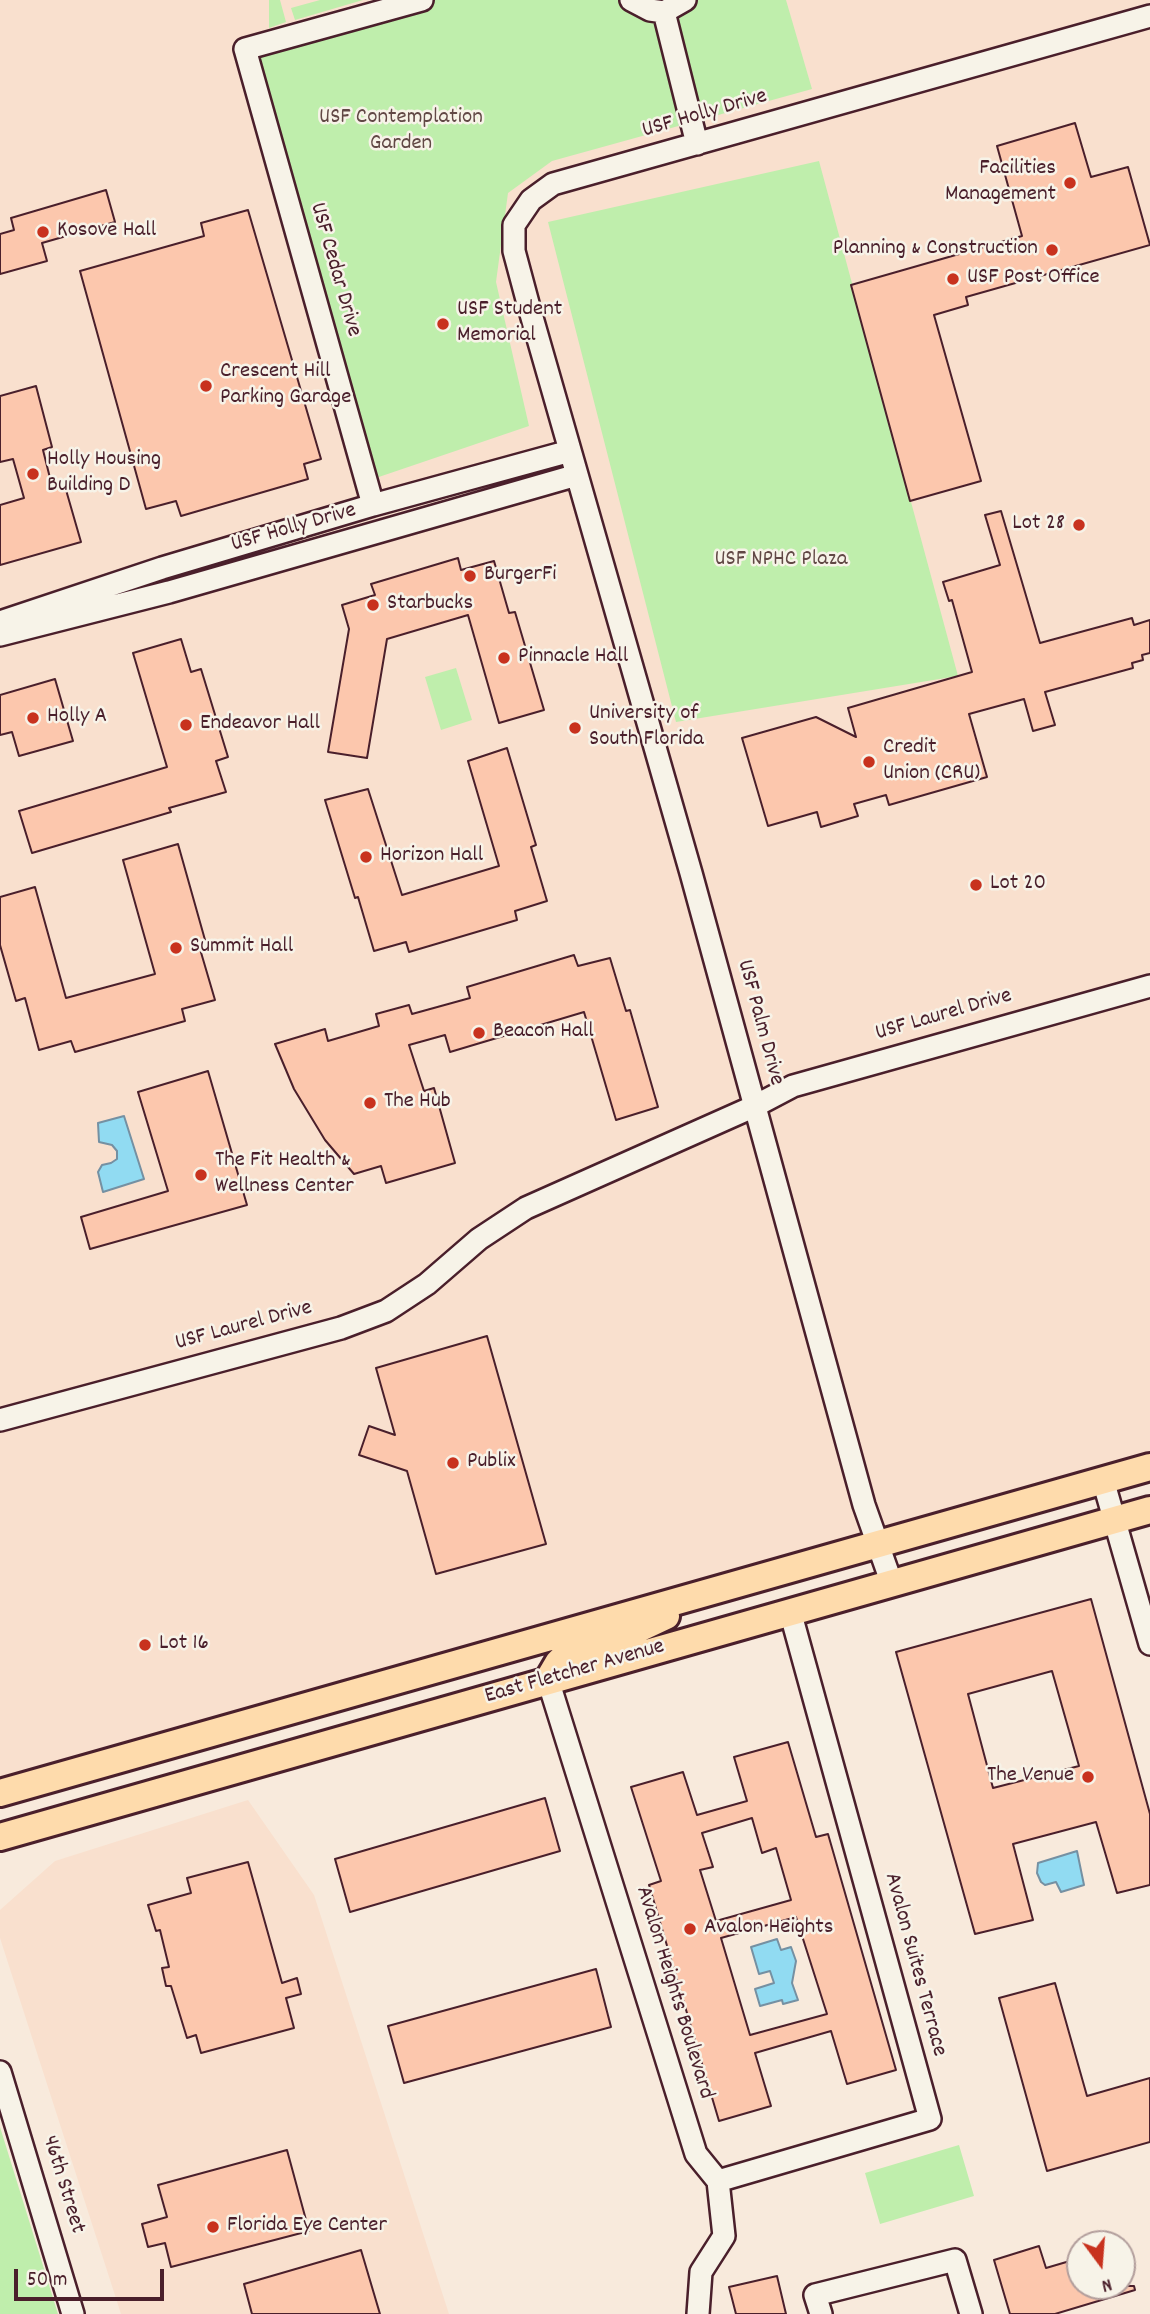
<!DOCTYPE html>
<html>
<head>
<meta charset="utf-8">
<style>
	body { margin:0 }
	#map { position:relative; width:1150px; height:2314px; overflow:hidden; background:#f8eadc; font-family:Dekko,sans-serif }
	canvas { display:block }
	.north { position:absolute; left:1066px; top:2230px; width:70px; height:70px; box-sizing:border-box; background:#f7f3e8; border:2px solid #b29e9c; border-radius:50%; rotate:164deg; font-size:19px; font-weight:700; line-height:28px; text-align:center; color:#4a1f2b }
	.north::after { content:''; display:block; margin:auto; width:24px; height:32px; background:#c8321e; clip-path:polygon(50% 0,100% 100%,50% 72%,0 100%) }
	.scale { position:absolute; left:14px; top:2269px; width:150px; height:32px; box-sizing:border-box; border:4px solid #4a1f2b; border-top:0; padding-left:9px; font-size:21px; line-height:24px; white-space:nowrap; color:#4a1f2b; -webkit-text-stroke:5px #f7f3e8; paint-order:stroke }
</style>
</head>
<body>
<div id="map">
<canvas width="1150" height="2314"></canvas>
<div class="north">N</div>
<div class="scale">50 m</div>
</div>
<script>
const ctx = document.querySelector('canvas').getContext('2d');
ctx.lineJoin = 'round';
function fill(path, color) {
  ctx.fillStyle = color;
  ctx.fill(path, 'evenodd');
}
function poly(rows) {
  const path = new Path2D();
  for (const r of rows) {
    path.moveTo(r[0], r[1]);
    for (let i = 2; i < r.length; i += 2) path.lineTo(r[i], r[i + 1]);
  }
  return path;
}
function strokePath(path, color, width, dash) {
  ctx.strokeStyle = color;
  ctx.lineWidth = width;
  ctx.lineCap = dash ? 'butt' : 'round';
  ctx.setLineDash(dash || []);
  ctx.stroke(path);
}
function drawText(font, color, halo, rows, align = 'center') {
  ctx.font = font + ' Dekko,sans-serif';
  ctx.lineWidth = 5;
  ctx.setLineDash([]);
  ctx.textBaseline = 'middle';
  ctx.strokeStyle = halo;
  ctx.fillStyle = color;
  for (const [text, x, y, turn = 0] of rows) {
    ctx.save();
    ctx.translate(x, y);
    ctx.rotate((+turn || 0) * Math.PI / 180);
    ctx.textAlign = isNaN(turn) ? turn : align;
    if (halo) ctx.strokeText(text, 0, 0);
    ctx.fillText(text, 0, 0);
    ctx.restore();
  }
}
const built = poly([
	[0,0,1150,0,1150,1456,0,1783],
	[248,1800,314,1895,449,2314,121,2314,0,1938,0,1910,55,1861]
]);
const green = poly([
	[269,0,280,0,286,22,269,28],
	[320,0,363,0,295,20,291,8],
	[414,0,786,0,812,89,552,161,508,193,496,282,529,426,367,481,251,48],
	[819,161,958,676,676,722,548,222],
	[456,668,472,720,441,730,425,677],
	[0,2127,58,2314,0,2314],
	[959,2145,974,2196,880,2224,865,2173]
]);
const water = poly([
	[124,1116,144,1179,103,1192,98,1172,102,1165,111,1163,117,1159,117,1151,112,1145,99,1142,98,1123,124,1116],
	[1077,1851,1084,1885,1061,1892,1056,1882,1045,1885,1041,1882,1037,1873,1038,1863,1077,1851],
	[777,1939,781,1950,791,1947,796,1961,792,1983,798,2000,783,2004,782,2000,760,2006,755,1989,774,1983,770,1971,759,1974,751,1947,777,1939]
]);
const building = poly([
	[1075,123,1091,177,1128,167,1150,245,966,297,968,305,934,315,981,481,910,501,851,285,1022,236,997,146,1075,123],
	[106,190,115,222,42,243,47,261,0,274,0,234,14,230,11,218,106,190],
	[248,210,321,459,304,464,308,479,181,516,176,501,146,509,80,271,204,236,201,223,248,210],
	[36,386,52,447,43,450,52,486,64,483,81,542,0,565,0,505,24,498,13,459,0,462,0,396,36,386],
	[1001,511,1040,643,1132,618,1134,625,1150,620,1150,653,1142,655,1143,660,1132,663,1133,668,1045,692,1055,725,1033,731,1024,699,969,714,987,777,889,805,886,795,854,804,858,816,821,827,817,812,768,826,742,738,816,717,856,737,848,708,972,672,952,600,949,601,943,582,1000,565,985,515,1001,511],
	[458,558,461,570,494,561,509,613,515,612,544,710,499,723,468,615,387,639,367,758,328,752,349,629,342,605,375,595,371,584,458,558],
	[181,639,191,672,201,669,228,757,216,761,226,792,169,808,171,812,32,853,19,811,167,767,133,653,181,639],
	[55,679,73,741,19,756,12,732,0,735,0,695,55,679],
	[507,748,536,845,531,847,547,901,515,911,517,920,409,952,406,942,374,951,358,897,355,898,325,800,368,789,402,895,499,866,468,761,507,748],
	[178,844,207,947,200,949,215,1000,182,1009,185,1021,75,1052,71,1041,39,1050,25,998,16,1001,0,945,0,897,35,887,66,998,155,974,123,860,178,844],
	[574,955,578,966,610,958,626,1011,630,1010,658,1107,616,1120,584,1012,450,1052,445,1035,409,1045,424,1091,434,1088,455,1163,386,1183,381,1166,354,1174,325,1140,294,1089,275,1044,325,1029,328,1041,379,1026,376,1014,409,1005,412,1014,470,998,467,987,574,955],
	[208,1071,247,1205,90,1249,81,1217,168,1191,138,1092,208,1071],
	[487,1336,546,1544,436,1574,407,1471,359,1455,369,1426,395,1435,376,1368,487,1336],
	[1091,1599,1150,1814,1150,1885,1117,1893,1096,1822,1013,1844,1033,1920,975,1934,896,1652,1091,1599],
	[1052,1671,1079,1766,993,1788,968,1694,1052,1671],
	[788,1742,816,1837,828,1834,896,2070,847,2084,831,2031,755,2053,771,2106,719,2121,649,1885,661,1881,631,1787,683,1772,697,1815,747,1801,734,1757,788,1742],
	[752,1818,762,1853,776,1848,791,1900,716,1921,700,1870,713,1867,702,1833,752,1818],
	[796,1917,827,2014,750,2035,721,1938,796,1917],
	[545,1798,560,1851,350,1912,335,1859,545,1798],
	[248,1862,282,1983,297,1978,301,1994,286,1998,294,2028,201,2053,196,2035,187,2038,171,1986,166,1986,162,1968,169,1967,160,1930,156,1931,148,1905,191,1893,187,1878,248,1862],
	[596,1969,611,2027,404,2083,388,2026,596,1969],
	[1055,1983,1087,2096,1150,2078,1150,2142,1047,2171,999,1998,1055,1983],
	[287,2150,309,2231,171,2267,165,2243,148,2247,142,2224,167,2217,158,2185,287,2150],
	[1039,2246,1046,2268,1080,2258,1080,2286,1134,2286,1135,2290,1055,2314,1010,2314,994,2260,1039,2246],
	[361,2250,380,2314,252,2314,244,2284,361,2250],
	[777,2276,786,2314,736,2314,729,2287,777,2276]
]);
const minor = poly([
	[631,0,650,10,664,12,685,0],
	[664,12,697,144],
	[373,505,245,49,422,0],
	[0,622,162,568,373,505,570,451],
	[0,635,169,592,577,475],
	[0,1420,341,1328,386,1311,427,1284,479,1239,526,1208,755,1106,793,1086,1150,986],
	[1103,1480,1150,1644],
	[892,1584,864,1505,691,873,529,307,514,251,514,225,531,200,553,184,1150,16],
	[548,1680,696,2154,718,2181,724,2236,701,2272,698,2314],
	[0,2072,73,2314],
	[718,2181,930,2119,790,1611],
	[821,2314,815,2295,955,2260,971,2314]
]);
const major = poly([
	[548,1680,558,1663,569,1652,617,1639,666,1616],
	[0,1793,1150,1467],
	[0,1837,1150,1510]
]);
const markers = [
	[1070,183,7,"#c8321e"],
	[43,232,7,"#c8321e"],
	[1052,250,7,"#c8321e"],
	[953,279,7,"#c8321e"],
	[443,324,7,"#c8321e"],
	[206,386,7,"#c8321e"],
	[33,474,7,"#c8321e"],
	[1079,525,7,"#c8321e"],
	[470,576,7,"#c8321e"],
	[373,605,7,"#c8321e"],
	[504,658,7,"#c8321e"],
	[33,718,7,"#c8321e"],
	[186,725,7,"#c8321e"],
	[575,728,7,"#c8321e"],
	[869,762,7,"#c8321e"],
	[366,857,7,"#c8321e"],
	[976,885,7,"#c8321e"],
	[176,948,7,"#c8321e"],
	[479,1033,7,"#c8321e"],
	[370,1103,7,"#c8321e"],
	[201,1175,7,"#c8321e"],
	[453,1463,7,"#c8321e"],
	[145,1645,7,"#c8321e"],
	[1088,1777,7,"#c8321e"],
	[690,1929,7,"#c8321e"],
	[213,2227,7,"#c8321e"]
];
const streetNames = [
	["USF Holly Drive",705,115,-16],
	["USF Cedar Drive",334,270,74],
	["USF Holly Drive",294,529,-16],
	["USF Laurel Drive",944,1016,-16],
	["USF Palm Drive",759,1023,75],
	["USF Laurel Drive",244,1327,-15],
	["East Fletcher Avenue",575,1673,-16],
	["Avalon Suites Terrace",914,1965,75],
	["Avalon Heights Boulevard",673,1993,73],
	["46th Street",62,2185,73]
];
const parkNames = [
	["USF Contemplation",401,119],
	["Garden",401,145],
	["USF NPHC Plaza",781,561]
];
const poiNames = [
	["Facilities",1056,170,"right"],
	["Management",1056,196,"right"],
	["Kosove Hall",57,232],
	["Planning & Construction",1038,250,"right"],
	["USF Post Office",967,279],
	["USF Student",457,311],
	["Memorial",457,337],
	["Crescent Hill",220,373],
	["Parking Garage",220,399],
	["Holly Housing",47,461],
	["Building D",47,487],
	["Lot 28",1065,525,"right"],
	["BurgerFi",484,576],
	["Starbucks",387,605],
	["Pinnacle Hall",518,658],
	["University of",589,715],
	["South Florida",589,741],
	["Holly A",47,718],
	["Endeavor Hall",200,725],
	["Credit",883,749],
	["Union (CRU)",883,775],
	["Horizon Hall",380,857],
	["Lot 20",990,885],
	["Summit Hall",190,948],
	["Beacon Hall",493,1033],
	["The Hub",384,1103],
	["The Fit Health &",215,1162],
	["Wellness Center",215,1188],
	["Publix",467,1463],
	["Lot 16",159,1645],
	["The Venue",1074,1777,"right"],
	["Avalon Heights",704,1929],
	["Florida Eye Center",227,2227]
];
fill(built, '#f9e0ce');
fill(green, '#bfeeac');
fill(water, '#91dbf2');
strokePath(water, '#7590a2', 2);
fill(building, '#fcc7ad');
strokePath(building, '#4a1f2b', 2);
strokePath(minor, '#4a1f2b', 26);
strokePath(major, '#4a1f2b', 32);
strokePath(minor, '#f7f3e8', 21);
strokePath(major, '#fedbac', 26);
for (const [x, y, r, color] of markers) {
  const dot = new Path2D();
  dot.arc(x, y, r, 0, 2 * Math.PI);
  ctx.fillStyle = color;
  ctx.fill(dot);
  strokePath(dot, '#f7f3e8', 2.5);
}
drawText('23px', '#4a1f2b', '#f7f3e8', streetNames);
drawText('23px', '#614845', '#f7f3e8', parkNames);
drawText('23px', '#4a1f2b', '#f7f3e8', poiNames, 'left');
</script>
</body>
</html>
